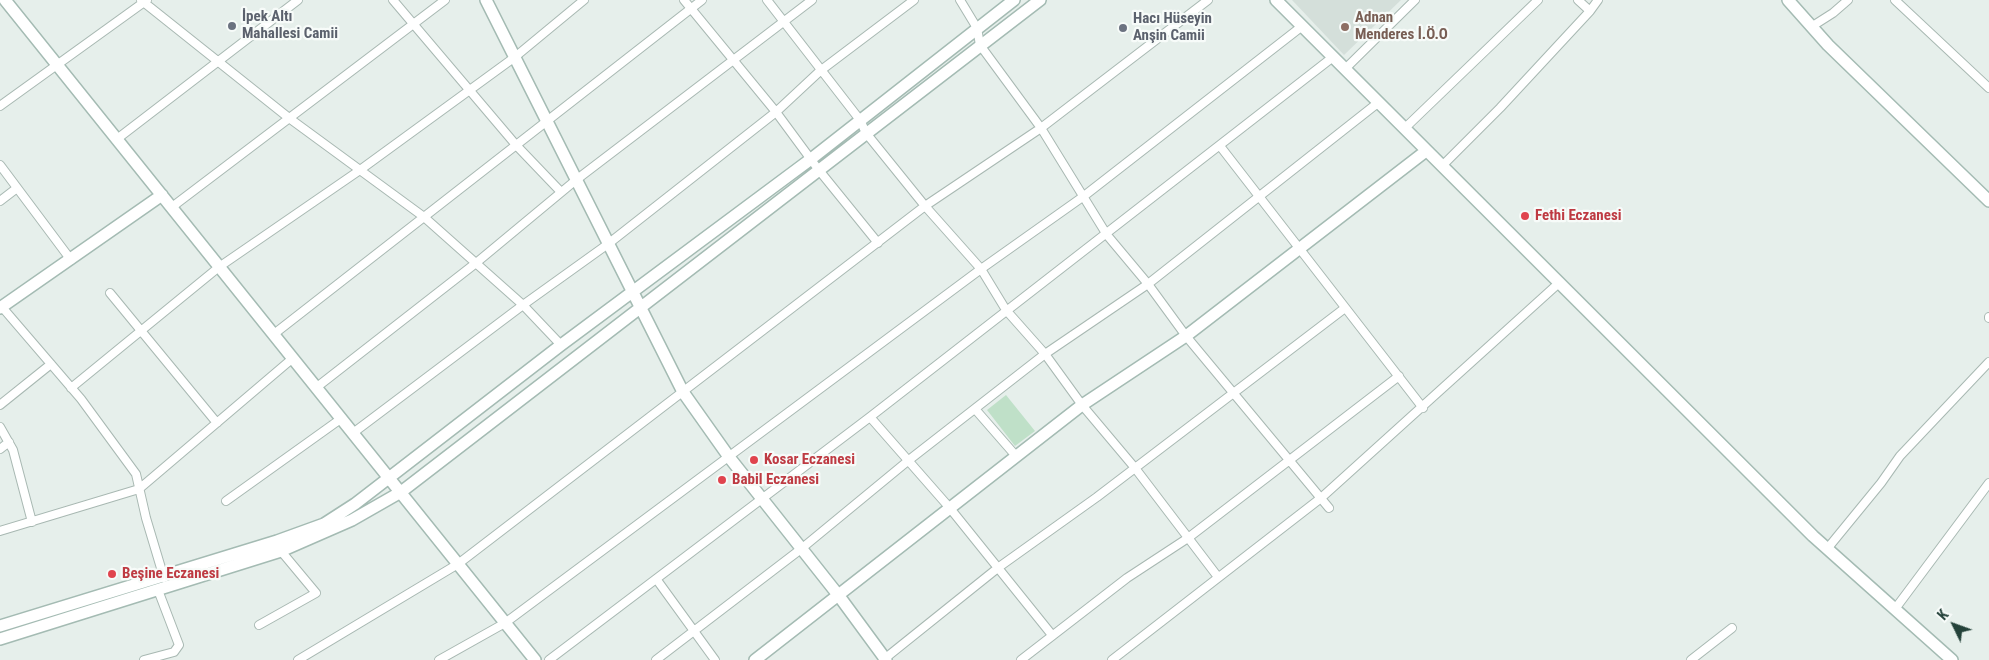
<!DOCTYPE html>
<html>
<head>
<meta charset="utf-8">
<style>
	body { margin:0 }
	#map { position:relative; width:1989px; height:660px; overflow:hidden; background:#e6efeb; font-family:"Roboto Condensed",sans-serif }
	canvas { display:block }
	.north { position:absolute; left:1929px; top:600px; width:50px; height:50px; -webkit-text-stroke:4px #f7fbf9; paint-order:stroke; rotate:312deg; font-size:14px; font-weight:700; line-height:20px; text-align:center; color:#24423a }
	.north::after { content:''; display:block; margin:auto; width:18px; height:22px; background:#24423a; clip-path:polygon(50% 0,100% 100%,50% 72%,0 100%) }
</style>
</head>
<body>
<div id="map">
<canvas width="1989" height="660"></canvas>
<div class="north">K</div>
</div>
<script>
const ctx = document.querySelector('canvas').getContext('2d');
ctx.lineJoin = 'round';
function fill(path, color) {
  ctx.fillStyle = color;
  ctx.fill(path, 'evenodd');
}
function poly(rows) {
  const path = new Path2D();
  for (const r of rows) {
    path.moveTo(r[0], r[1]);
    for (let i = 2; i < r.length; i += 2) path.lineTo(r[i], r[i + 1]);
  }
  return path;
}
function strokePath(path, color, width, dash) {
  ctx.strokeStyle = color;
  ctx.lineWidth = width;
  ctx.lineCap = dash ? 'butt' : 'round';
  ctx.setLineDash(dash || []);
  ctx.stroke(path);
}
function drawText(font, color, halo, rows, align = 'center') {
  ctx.font = font + ' "Roboto Condensed",sans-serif';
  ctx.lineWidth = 4.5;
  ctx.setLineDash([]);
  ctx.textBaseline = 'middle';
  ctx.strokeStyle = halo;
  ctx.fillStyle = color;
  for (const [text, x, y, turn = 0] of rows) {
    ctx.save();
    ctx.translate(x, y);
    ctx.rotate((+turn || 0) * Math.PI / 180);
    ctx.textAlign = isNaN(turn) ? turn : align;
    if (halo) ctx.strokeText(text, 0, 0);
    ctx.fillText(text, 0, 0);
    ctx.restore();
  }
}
const built = poly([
	[1292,0,1401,0,1344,55]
]);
const green = poly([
	[1006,395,1035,431,1015,446,987,410]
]);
const street = poly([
	[141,0,289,118,424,217,523,305,561,345],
	[393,0,516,145,561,192],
	[684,0,776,112,818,169,878,243],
	[767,0,860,120,866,133,925,206,981,269,1006,310,1045,354,1082,405,1135,468,1218,577],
	[960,0,977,28,980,45,1041,128,1107,235,1148,284,1186,336,1329,508],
	[1578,0,1590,11],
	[1895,0,1989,88],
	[1811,27,1833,13,1848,0],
	[1345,69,1415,0],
	[0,106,147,0],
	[1405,128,1538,0],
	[117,139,298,0],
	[1220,146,1423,408],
	[0,165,71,260],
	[1442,166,1500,108,1590,11,1598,0],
	[0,201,17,188],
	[172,207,445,0],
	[110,293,217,423],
	[2,307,81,399,136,474,146,518,164,578],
	[1989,317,1989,318],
	[274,334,702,0],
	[317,387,476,263,576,180,812,0],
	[71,388,219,267,360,170,515,57,584,0],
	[0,405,51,364],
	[975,409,1016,456],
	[870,417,949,507,1052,635],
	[0,427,13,450,32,522],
	[353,433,523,305,608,244,776,112,820,71,914,0],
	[0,449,9,442],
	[226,501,342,418],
	[0,531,139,489,293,358],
	[1827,549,1881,483,1900,456,1989,362],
	[657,580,715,660],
	[1895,609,1989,483],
	[259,625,316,593,281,551],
	[144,660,174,652,179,645,158,590],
	[298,660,458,564,925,206,1041,128,1208,0],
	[439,660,505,623,981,269,1084,196,1301,27],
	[549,660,870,417,1333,57],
	[656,660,801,549,909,460,1045,354,1148,284,1379,102],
	[883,660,999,567,1097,497,1345,308],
	[1021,660,1127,578,1188,538,1399,376],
	[1112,660,1321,498,1560,282],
	[1691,660,1732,628]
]);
const secondary = poly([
	[5,0,535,660],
	[486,0,683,392,729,457,839,596,886,660],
	[1276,0,1813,536,1952,660],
	[1788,0,1828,45,1989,201],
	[0,308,162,195],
	[0,626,277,541,324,524,355,504,561,345,811,159,1014,0],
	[0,639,281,551,352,520,401,492,1040,0],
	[755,660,1082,405,1186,336,1426,151]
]);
const markers = [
	[232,26,5,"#6b7280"],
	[1345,27,5,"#8d6e63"],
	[1123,28,5,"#6b7280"],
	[1525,216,5,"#e0444e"],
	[754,460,5,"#e0444e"],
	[722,480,5,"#e0444e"],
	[112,574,5,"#e0444e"]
];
const worshipNames = [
	["İpek Altı",242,17],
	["Mahallesi Camii",242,34],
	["Hacı Hüseyin",1133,19],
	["Anşin Camii",1133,36]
];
const educationNames = [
	["Adnan",1355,18],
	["Menderes İ.Ö.O",1355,35]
];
const healthNames = [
	["Fethi Eczanesi",1535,216],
	["Kosar Eczanesi",764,460],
	["Babil Eczanesi",732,480],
	["Beşine Eczanesi",122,574]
];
fill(built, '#d4dfda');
fill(green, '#bfe0c8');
strokePath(street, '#a8b8b2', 10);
strokePath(secondary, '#a4bbb3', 14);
strokePath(street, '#fff', 8);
strokePath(secondary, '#fff', 11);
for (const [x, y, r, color] of markers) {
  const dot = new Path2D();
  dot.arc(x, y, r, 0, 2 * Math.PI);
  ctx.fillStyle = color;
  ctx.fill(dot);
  strokePath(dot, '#f7fbf9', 2);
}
drawText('bold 15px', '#5b616d', '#f7fbf9', worshipNames, 'left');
drawText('bold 15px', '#785e54', '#f7fbf9', educationNames, 'left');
drawText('bold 15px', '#be3a42', '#f7fbf9', healthNames, 'left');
</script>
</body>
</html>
